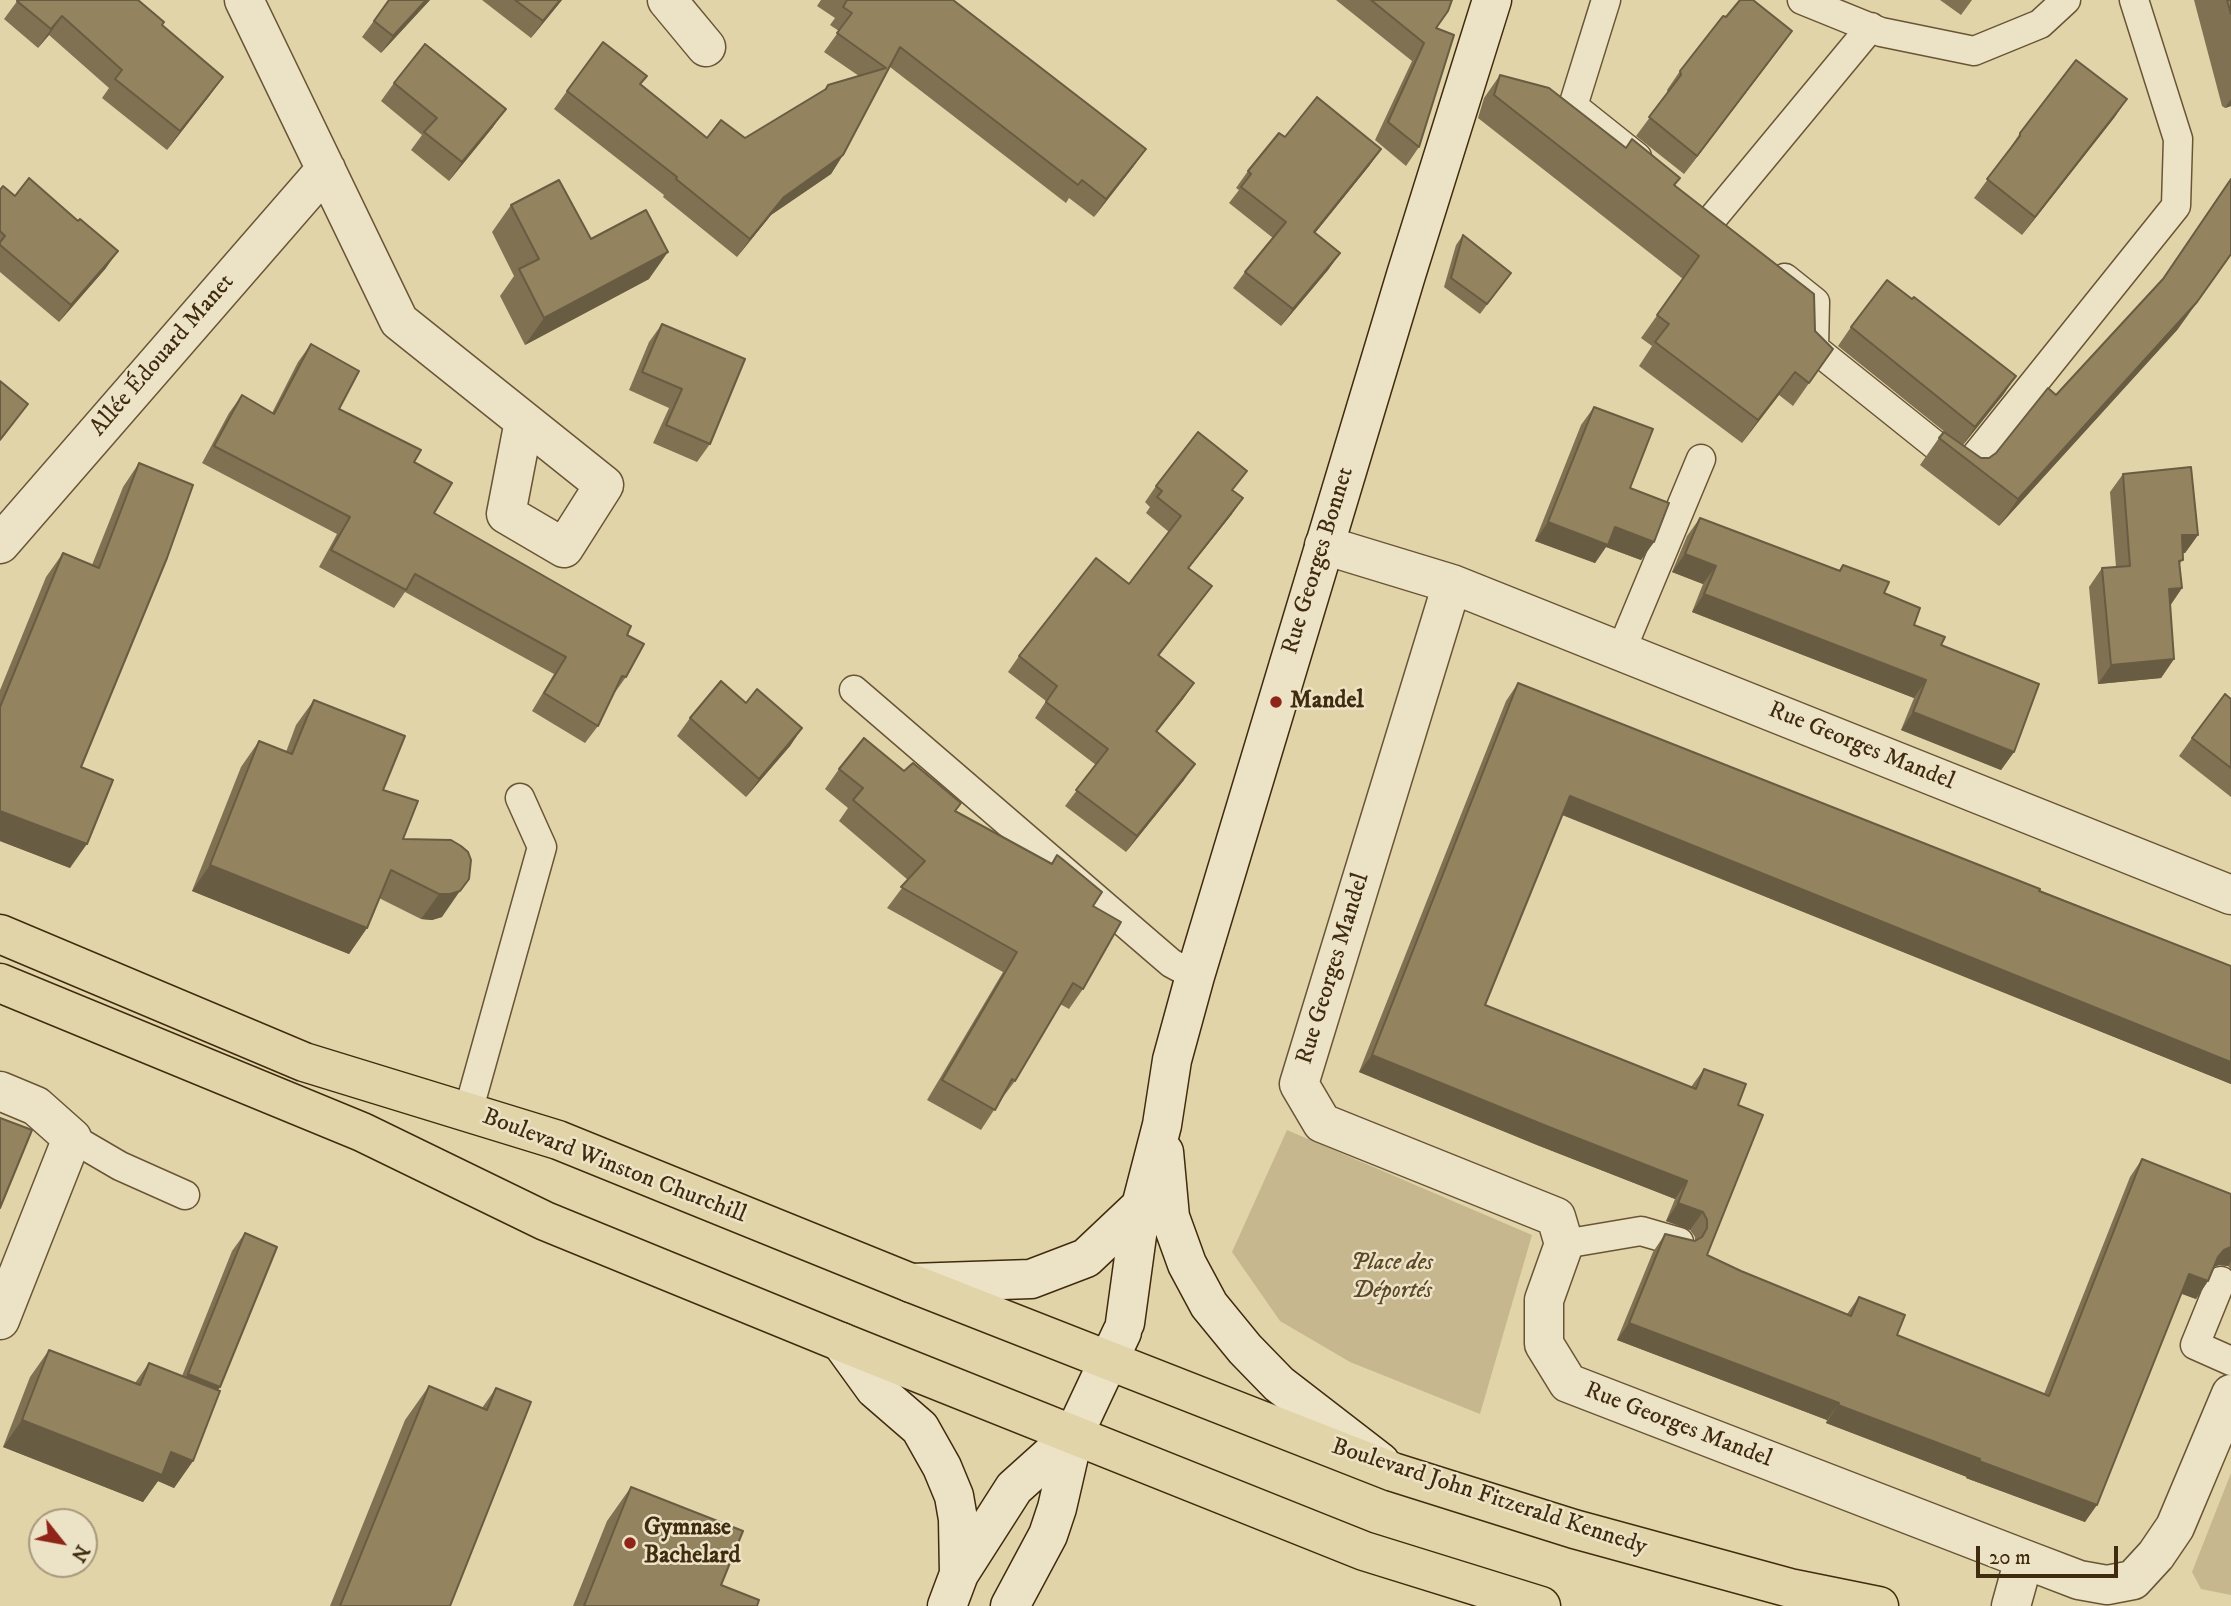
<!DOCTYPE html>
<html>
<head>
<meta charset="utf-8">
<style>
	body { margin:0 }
	#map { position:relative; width:2231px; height:1606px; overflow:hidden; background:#e1d4a9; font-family:"IM FELL DW Pica",serif }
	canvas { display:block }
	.north { position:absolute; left:28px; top:1508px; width:70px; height:70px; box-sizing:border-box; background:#ece3c7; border:2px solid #a8997d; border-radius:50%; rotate:121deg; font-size:19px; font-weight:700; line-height:28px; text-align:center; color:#412b0e }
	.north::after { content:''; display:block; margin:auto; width:24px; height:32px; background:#8f2418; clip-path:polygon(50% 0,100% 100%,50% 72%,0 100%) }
	.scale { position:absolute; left:1976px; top:1546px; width:142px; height:32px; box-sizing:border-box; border:4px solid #412b0e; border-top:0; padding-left:9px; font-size:21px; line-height:24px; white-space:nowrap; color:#412b0e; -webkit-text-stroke:5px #ece3c7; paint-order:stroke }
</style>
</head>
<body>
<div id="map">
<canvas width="2231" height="1606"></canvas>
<div class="north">N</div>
<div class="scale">20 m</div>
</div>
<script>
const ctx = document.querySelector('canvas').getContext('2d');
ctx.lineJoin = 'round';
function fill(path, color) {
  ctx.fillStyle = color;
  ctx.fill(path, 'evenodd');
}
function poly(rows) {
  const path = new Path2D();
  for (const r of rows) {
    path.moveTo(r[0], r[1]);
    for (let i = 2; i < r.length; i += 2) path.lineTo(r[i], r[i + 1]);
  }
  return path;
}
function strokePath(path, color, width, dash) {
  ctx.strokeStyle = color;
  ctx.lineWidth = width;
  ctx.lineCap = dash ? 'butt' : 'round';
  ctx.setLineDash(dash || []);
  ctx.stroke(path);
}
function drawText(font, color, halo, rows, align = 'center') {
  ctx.font = font + ' "IM FELL DW Pica",serif';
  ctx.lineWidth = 5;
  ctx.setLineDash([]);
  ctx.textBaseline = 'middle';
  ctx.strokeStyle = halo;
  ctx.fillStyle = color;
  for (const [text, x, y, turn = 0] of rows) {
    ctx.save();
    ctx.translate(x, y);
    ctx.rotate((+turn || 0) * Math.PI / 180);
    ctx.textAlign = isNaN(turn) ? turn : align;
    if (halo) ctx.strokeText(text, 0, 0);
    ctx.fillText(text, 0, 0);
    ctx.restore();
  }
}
const green = poly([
	[1287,1130,1532,1235,1480,1414,1350,1362,1280,1321,1232,1252],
	[2231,1473,2231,1595,2201,1589,2192,1572]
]);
const lane = poly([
	[1606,0,1573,106,1637,157],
	[1802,0,1881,32,1974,51,2040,24,2066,0],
	[1712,219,1871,27],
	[1785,278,1815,302,1814,348,1965,469,2176,206,2178,139,2134,0],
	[1621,651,1701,459],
	[854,690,1171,963,1195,976],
	[468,1112,542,847,520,798],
	[72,1138,120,1166,185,1195],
	[1564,1244,1641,1231,1679,1242],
	[2221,1281,2195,1345,2231,1361]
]);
const street = poly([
	[244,0,399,321,604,485,564,548,506,514,524,421],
	[667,0,706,47],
	[0,544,326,169],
	[1324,545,1452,584,2231,895],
	[1452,584,1299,1084,1322,1123,1556,1217,1564,1244,1544,1300,1544,1344,1568,1383,2024,1559,2079,1580,2107,1585,2133,1580,2156,1555,2175,1527,2231,1394],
	[0,1091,36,1106,72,1138,0,1320],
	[2011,1606,2024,1559]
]);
const secondary = poly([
	[1164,1152,1170,1217,1187,1264,1209,1305,1245,1349,1279,1384,1380,1462],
	[911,1283,1031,1279,1086,1258,1141,1206],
	[1125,1323,1141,1206,1162,1125,1172,1060,1195,976,1406,275,1492,0],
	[841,1342,875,1389,920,1428,942,1467,954,1496,958,1519,959,1574],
	[947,1606,959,1574,1014,1488,1074,1434],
	[1010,1606,1048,1535,1057,1508,1074,1434,1122,1332]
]);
const primary = poly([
	[0,934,304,1062,558,1140,911,1283,1393,1472,1574,1529,1790,1588,1879,1606],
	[0,983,362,1132,545,1221,841,1342,1364,1551,1541,1606]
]);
const wall = poly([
	[18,0,162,25,210,95,167,150,102,98,109,88,49,35,38,48,4,19],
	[389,0,430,0,381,53,362,37],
	[482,0,562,0,531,38],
	[821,0,953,0,1146,149,1133,167,1094,217,1069,198,1066,203,890,67,843,155,831,174,771,215,737,257,663,197,664,195,554,109,567,91,641,85,707,138,745,138,824,90,828,85,859,76,824,52,839,31,830,25,835,18,817,6],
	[1336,0,1452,0,1448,11,1436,28,1419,147,1406,166,1375,140,1412,61],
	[1940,0,1972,0,1961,15],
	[2194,0,2231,0,2231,106,2225,108,2222,106],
	[1779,49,1684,174,1636,136,1668,93,1667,90,1680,71],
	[1500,75,1674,185,1815,331,1833,349,1793,406,1779,395,1742,443,1639,366,1652,346,1641,338,1683,279,1478,118,1484,98],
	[394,83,493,127,449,181,411,150,422,135,381,101],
	[2127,99,2114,118,2022,235,1974,198,2007,153,2020,133],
	[1285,137,1381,149,1369,166,1315,233,1340,253,1328,270,1281,326,1233,288,1245,272,1273,238,1229,203,1239,190,1236,188,1248,171],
	[0,190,106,268,59,322,0,272],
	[511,205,649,279,525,345,500,296,514,276,492,232],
	[1463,235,1511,273,1480,314,1444,287,1456,245],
	[662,324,710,444,697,462,653,443,669,408,629,390,649,342],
	[1851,327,2016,376,2003,395,1963,445,1981,458,1989,458,1996,453,2056,395,2178,329,1999,526,1920,465,1939,438,1951,437,1838,346],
	[311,344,339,409,414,462,434,513,627,635,626,677,613,695,598,726,585,743,532,711,554,674,405,592,394,608,319,567,337,534,202,463,229,413,242,395,272,413,298,362],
	[1594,407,1654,542,1641,560,1606,547,1595,563,1535,541,1581,425],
	[139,463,81,767,70,868,0,841,0,690,46,577,63,553,92,565,123,487],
	[2123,474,2198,535,2185,553,2183,553,2180,565,2182,588,2170,606,2174,659,2161,678,2098,684,2089,587,2102,568,2116,567,2110,492],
	[1156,486,1233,491,1232,514,1189,568,1212,586,1159,656,1194,683,1183,699,1157,732,1184,780,1126,852,1065,806,1096,765,1035,718,1046,701,1008,672,1019,656,1129,584,1169,532,1146,513,1150,507,1145,502],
	[1700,518,1839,570,1843,565,1884,593,1914,625,1941,645,2014,752,2001,770,1901,730,1914,698,1692,612,1703,584,1672,572,1687,536],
	[1518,683,2231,966,2231,1084,1562,815,1485,1005,1691,1087,1704,1069,1738,1105,1707,1255,1741,1271,1847,1314,1859,1297,1897,1335,2044,1394,2130,1177,2142,1159,2231,1194,2231,1269,2228,1266,2219,1265,2214,1267,2208,1281,2196,1299,2182,1294,2085,1522,1966,1478,1967,1477,1826,1423,1827,1420,1617,1340,1653,1252,1665,1234,1695,1241,1695,1237,1690,1230,1666,1221,1675,1199,1537,1145,1359,1072,1506,701],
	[2231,699,2231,797,2179,756,2192,738],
	[314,700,383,790,403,839,451,840,442,917,432,920,421,919,379,898,367,928,349,954,192,891,241,767,259,741,286,752,296,725],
	[746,703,802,728,790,746,746,797,677,736,690,718],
	[839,769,904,771,956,811,1051,864,1057,855,1093,906,1083,989,1069,1009,1060,1004,1015,1081,1000,1101,981,1130,927,1100,1003,972,887,908,908,880,839,821,848,808,825,789],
	[245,1233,218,1390,193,1461,174,1488,158,1481,143,1502,3,1447,30,1377,49,1350,135,1383,149,1363,182,1376,232,1251],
	[429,1386,482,1408,496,1388,450,1606,330,1606,405,1420],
	[631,1487,721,1585,757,1606,573,1606,607,1521]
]);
const shadedWall = poly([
	[426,0,430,0,381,53,393,36],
	[560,0,562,0,531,38,543,21],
	[62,16,49,35,38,48,51,29],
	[1792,31,1779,49,1684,174,1697,156],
	[223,77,210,95,167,150,180,131],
	[2127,99,2114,118,2022,235,2035,217],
	[2231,99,2231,106,2225,108],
	[506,109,493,127,449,181,462,162],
	[1146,149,1133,167,1094,217,1106,199],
	[1381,149,1369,166,1302,249,1314,232],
	[843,155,831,174,771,215,737,257,750,239,784,197],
	[118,251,106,268,59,322,71,305],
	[668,252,649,279,525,345,544,318],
	[1340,253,1328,270,1281,326,1293,309],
	[2231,255,2178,329,1999,526,2018,499],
	[1795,372,1779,395,1742,443,1758,420],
	[2016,376,2003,395,1962,446,1975,427],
	[1243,498,1232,514,1177,583,1188,568],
	[1548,522,1615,527,1654,542,1641,560,1606,547,1595,563,1535,541],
	[2182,535,2198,535,2185,553,2169,554],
	[1685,554,1716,566,1703,584,1672,572],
	[2182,588,2169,607,2169,589],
	[1704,594,1926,680,1914,698,1692,612],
	[2174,659,2161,678,2098,684,2111,665],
	[1194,683,1183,699,1144,747,1156,731],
	[1913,712,2014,752,2001,770,1901,730],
	[802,728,790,746,746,797,759,779],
	[1195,764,1184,780,1126,852,1137,836],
	[1570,796,2231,1062,2231,1084,1558,813],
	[0,811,87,844,70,868,0,841],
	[210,865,367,928,349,954,192,891],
	[460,891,442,917,432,920,421,919,439,894],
	[1372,1055,1687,1181,1675,1199,1537,1145,1359,1072],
	[1678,1203,1703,1212,1690,1230,1666,1221],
	[2231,1247,2231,1261,2228,1266,2219,1265,2211,1268,2206,1275,2224,1250],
	[2189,1274,2208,1281,2196,1299,2177,1292],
	[1629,1323,1839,1403,1827,1420,1617,1340],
	[188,1374,220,1387,207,1406,175,1393],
	[1838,1405,1980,1459,1967,1477,1826,1423],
	[22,1420,171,1452,193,1461,174,1488,158,1481,143,1502,3,1447],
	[1979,1461,2097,1505,2085,1522,1966,1478]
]);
const building = poly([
	[18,0,138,0,164,22,162,25,223,77,180,131,115,79,122,70,62,16,51,29,17,1,18,0],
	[389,0,426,0,393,36,374,21,389,0],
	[515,0,560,0,543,21,515,0],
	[847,0,953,0,1146,149,1106,199,1082,180,1078,185,900,47,843,155,784,197,750,239,676,179,677,177,567,91,603,42,647,76,640,84,707,138,721,120,745,138,826,89,828,85,886,68,837,33,852,13,843,7,847,0],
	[1371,0,1452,0,1448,11,1436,28,1454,35,1419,147,1388,122,1424,43,1371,0],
	[1740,0,1753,0,1792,31,1697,156,1649,117,1681,75,1680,71,1723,16,1726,17,1740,0],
	[2227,0,2231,0,2231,14,2227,0],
	[425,44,506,109,462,162,424,132,437,118,394,83,425,44],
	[2076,60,2127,99,2035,217,1987,179,2020,136,2020,133,2076,60],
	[1500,75,1549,88,1626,148,1632,139,1680,178,1674,185,1814,294,1815,331,1833,349,1809,383,1795,372,1758,420,1655,342,1669,324,1657,315,1699,256,1494,95,1500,75],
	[1317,97,1381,149,1314,232,1340,253,1293,309,1245,272,1286,222,1241,187,1251,174,1248,171,1279,133,1285,137,1317,97],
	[29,178,78,221,80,219,118,251,71,305,0,245,0,242,5,236,0,231,0,190,3,186,15,196,29,178],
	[2231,179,2231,254,2197,302,2018,499,1939,438,1944,432,1981,458,1989,458,1996,453,2048,388,2056,395,2163,279,2231,179],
	[559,180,591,239,646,210,668,252,544,318,519,269,539,259,511,205,559,180],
	[1463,235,1511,273,1487,304,1451,278,1463,235],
	[1887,280,1912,299,1914,297,2016,376,1975,427,1851,327,1887,280],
	[662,324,745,359,710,444,666,425,682,389,642,372,662,324],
	[311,344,359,371,339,409,421,450,414,462,452,483,434,513,631,626,627,635,644,644,626,677,622,676,598,726,544,693,566,657,415,574,406,590,331,550,350,517,214,446,242,395,274,414,311,344],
	[0,381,28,404,0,440,0,381],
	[1594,407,1653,429,1630,488,1669,503,1654,542,1615,527,1608,545,1548,522,1594,407],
	[1198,432,1247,471,1232,490,1243,498,1188,568,1212,586,1158,655,1194,683,1156,731,1195,764,1137,836,1076,790,1108,749,1046,702,1057,686,1019,656,1096,558,1129,584,1181,516,1157,497,1162,491,1156,486,1198,432],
	[139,463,193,485,167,558,81,767,113,780,87,844,0,811,0,707,63,553,99,568,139,463],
	[2191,467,2198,535,2182,535,2183,560,2179,561,2182,588,2169,589,2174,659,2111,665,2102,568,2130,566,2123,474,2191,467],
	[1700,518,1840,571,1843,565,1889,582,1884,593,1920,608,1914,625,1945,637,1941,645,2039,684,2014,752,1913,712,1926,680,1704,594,1716,566,1685,554,1700,518],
	[721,681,746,703,757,689,802,728,759,779,690,718,721,681],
	[1518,683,2040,889,2039,891,2231,966,2231,1062,1570,796,1485,1005,1696,1089,1704,1069,1746,1084,1738,1105,1763,1115,1707,1255,1741,1271,1851,1316,1859,1297,1905,1315,1897,1335,2049,1396,2142,1159,2231,1194,2231,1247,2224,1250,2218,1257,2208,1281,2189,1274,2097,1505,1979,1461,1980,1459,1838,1405,1839,1403,1629,1323,1665,1234,1695,1241,1702,1237,1707,1228,1707,1220,1703,1212,1678,1203,1687,1181,1549,1127,1372,1055,1518,683],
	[2225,694,2231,699,2231,768,2192,738,2225,694],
	[314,700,405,736,383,790,418,801,403,839,451,840,461,846,468,852,471,860,469,879,460,891,450,894,439,894,391,870,367,928,210,865,259,741,292,754,314,700],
	[864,738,904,771,913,763,961,803,955,811,1052,864,1057,855,1061,858,1102,892,1093,906,1121,922,1083,989,1073,983,1015,1081,1012,1079,995,1110,942,1080,1017,952,901,887,925,861,853,800,863,788,839,769,864,738],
	[0,1118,32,1130,0,1208,0,1118],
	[245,1233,277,1247,220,1387,188,1374,245,1233],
	[49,1350,140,1385,149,1363,220,1391,193,1461,171,1452,162,1475,22,1420,49,1350],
	[429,1386,487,1410,496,1388,531,1402,450,1606,340,1606,429,1386],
	[631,1487,743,1531,721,1585,759,1600,757,1606,584,1606,631,1487]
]);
const markers = [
	[1276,702,7,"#8f2418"],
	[630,1543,7,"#8f2418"]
];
const streetNames = [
	["Allée Édouard Manet",163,356,-49],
	["Rue Georges Bonnet",1319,561,-73],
	["Rue Georges Mandel",1861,747,22],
	["Rue Georges Mandel",1334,969,-73],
	["Boulevard Winston Churchill",614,1167,21],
	["Rue Georges Mandel",1678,1426,21],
	["Boulevard John Fitzerald Kennedy",1489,1498,18]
];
const poiNames = [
	["Mandel",1290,702],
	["Gymnase",644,1529],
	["Bachelard",644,1557]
];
const parkNames = [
	["Place des",1392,1264],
	["Déportés",1392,1292]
];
fill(green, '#c6b78f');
strokePath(lane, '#695535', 31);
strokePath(street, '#695535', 41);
strokePath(secondary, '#412b0e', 41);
strokePath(primary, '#412b0e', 41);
strokePath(lane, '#ece3c7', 28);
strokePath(street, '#ece3c7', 38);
strokePath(secondary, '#ece3c7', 38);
strokePath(primary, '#e1d4a9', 38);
fill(wall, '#7f7152');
fill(shadedWall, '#685c42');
fill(building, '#94835f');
strokePath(building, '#685c42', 2);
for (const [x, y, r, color] of markers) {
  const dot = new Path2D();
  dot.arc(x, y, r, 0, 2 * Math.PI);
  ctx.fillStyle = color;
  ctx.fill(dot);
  strokePath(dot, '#ece3c7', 2.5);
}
drawText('24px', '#412b0e', '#ece3c7', streetNames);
drawText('bold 24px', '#412b0e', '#ece3c7', poiNames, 'left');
drawText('italic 24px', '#5c4728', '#ece3c7', parkNames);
</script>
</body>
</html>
